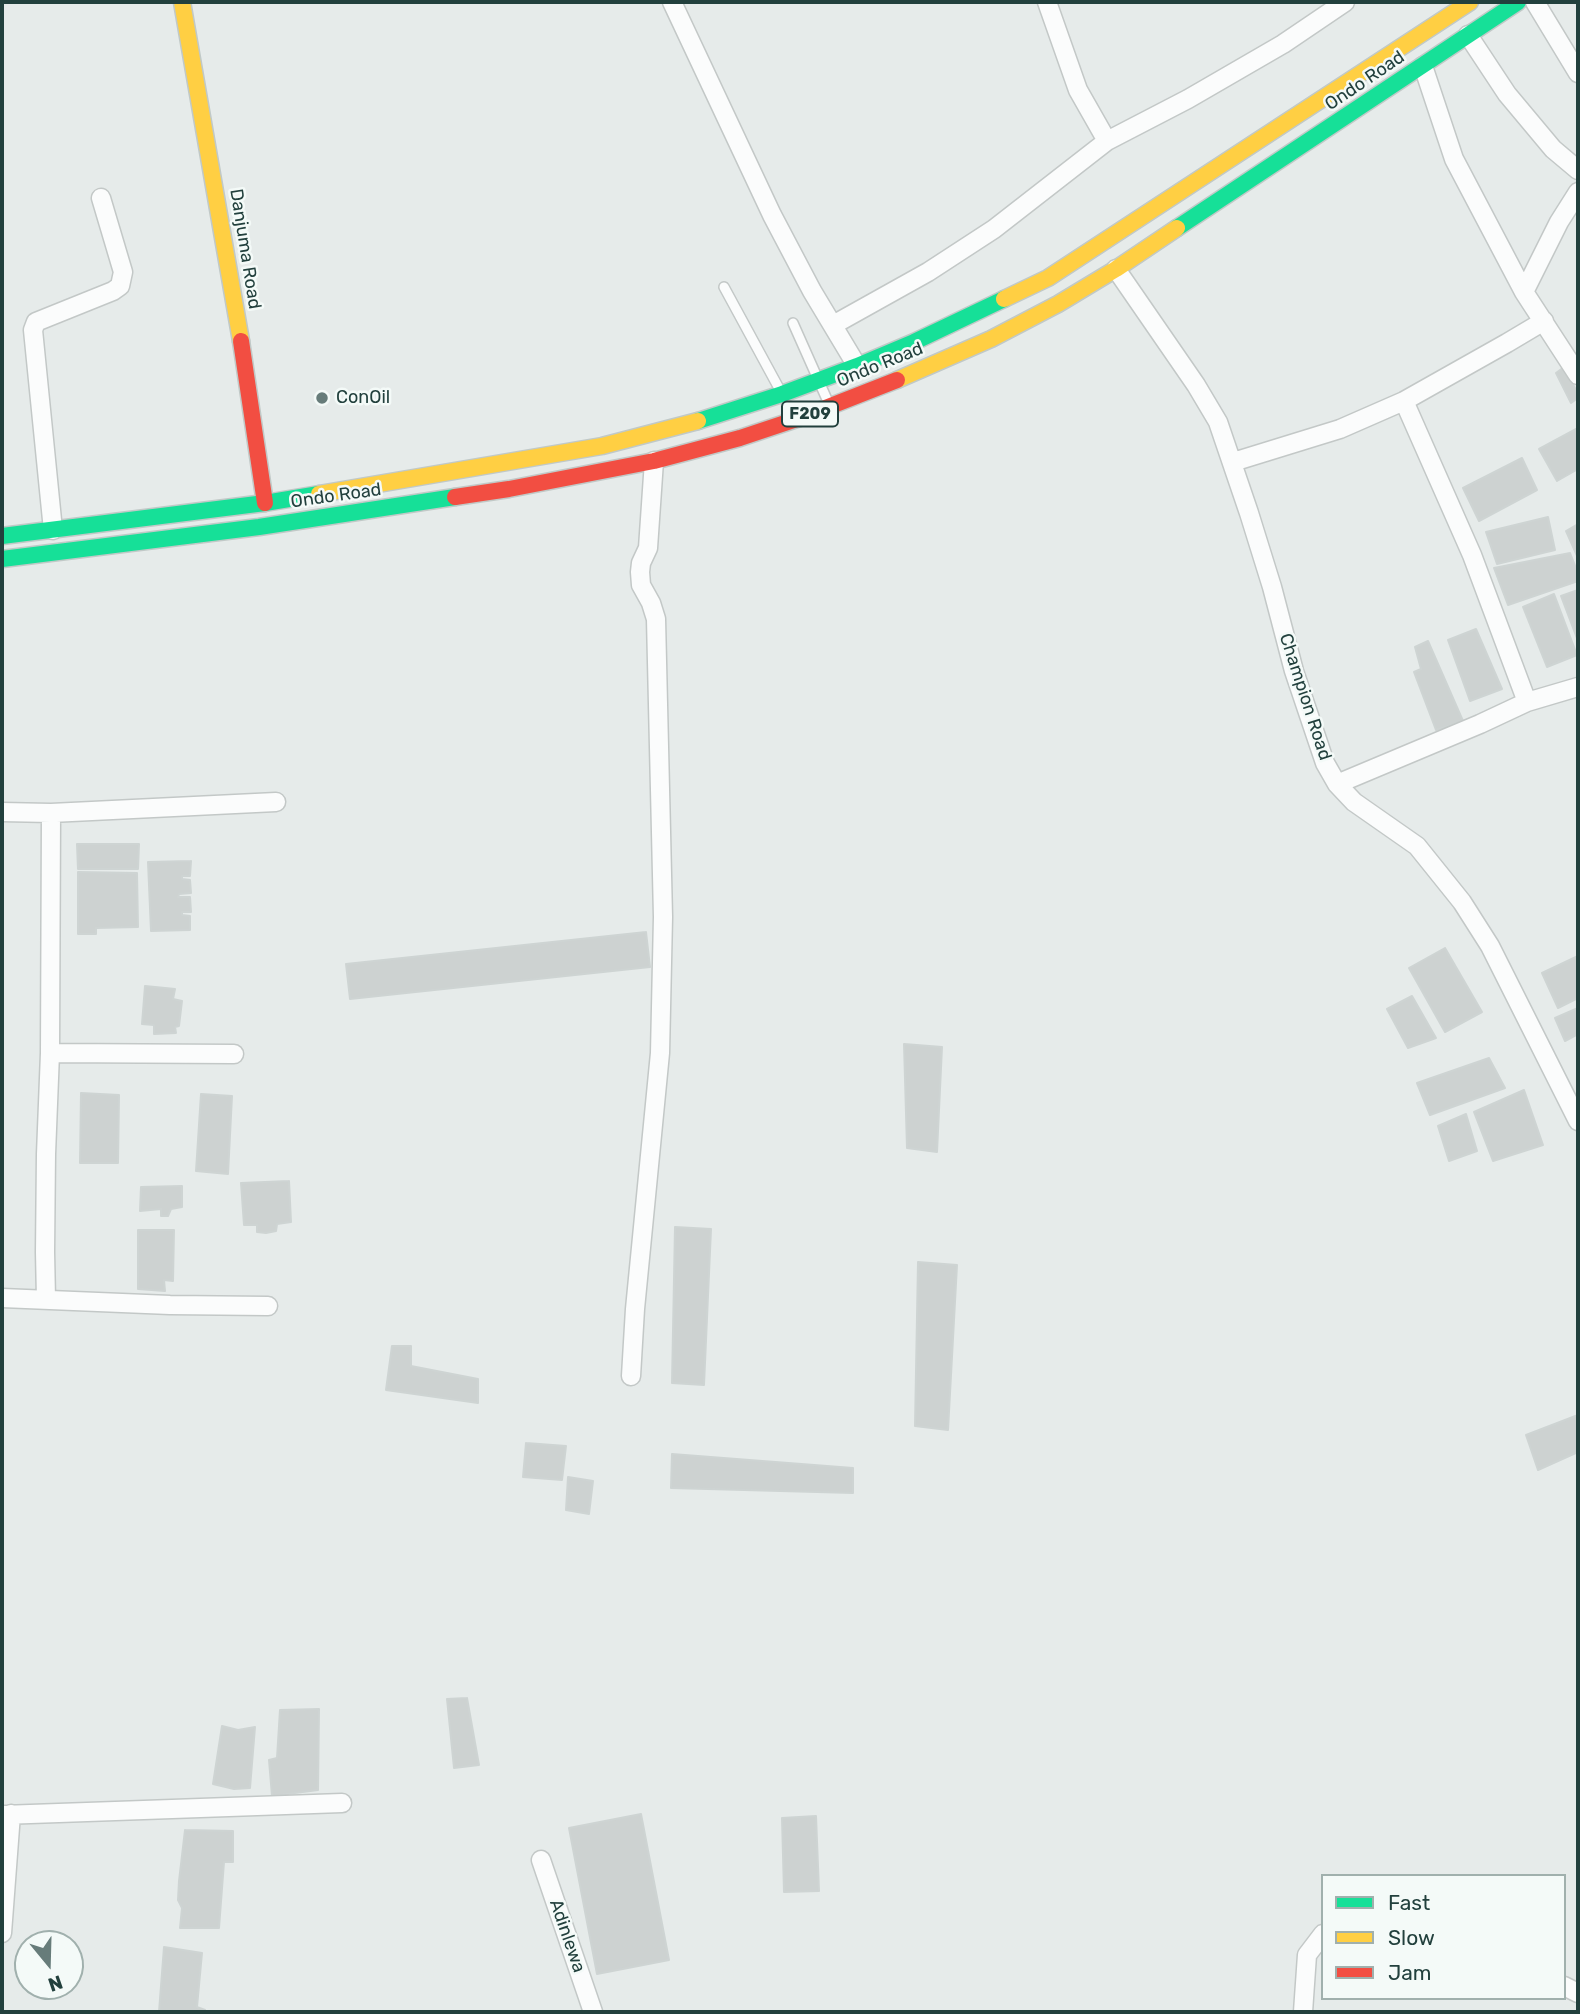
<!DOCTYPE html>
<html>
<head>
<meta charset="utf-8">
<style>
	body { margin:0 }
	#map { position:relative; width:1580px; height:2014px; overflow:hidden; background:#e6ebea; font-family:Rubik,sans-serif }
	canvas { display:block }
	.frame { position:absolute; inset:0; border:4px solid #22403d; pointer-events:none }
	.legend { position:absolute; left:1321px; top:1874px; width:245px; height:126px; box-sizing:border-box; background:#f4faf8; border:2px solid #a0b0ad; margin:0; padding:9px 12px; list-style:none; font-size:21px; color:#22403d }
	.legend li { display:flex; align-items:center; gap:14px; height:35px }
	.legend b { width:35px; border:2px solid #a0b0ad }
	.north { position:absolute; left:14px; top:1930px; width:70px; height:70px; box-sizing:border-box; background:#f4faf8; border:2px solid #a0b0ad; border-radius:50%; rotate:161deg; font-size:19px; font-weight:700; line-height:28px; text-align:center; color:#22403d }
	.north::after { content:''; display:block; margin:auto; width:24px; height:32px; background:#677c7a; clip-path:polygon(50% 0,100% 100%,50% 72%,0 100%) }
</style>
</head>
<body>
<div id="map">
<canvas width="1580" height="2014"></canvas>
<div class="frame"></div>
<ul class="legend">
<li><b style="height:9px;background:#16e098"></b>Fast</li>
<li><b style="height:9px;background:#ffcf43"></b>Slow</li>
<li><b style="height:9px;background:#f24e42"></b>Jam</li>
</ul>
<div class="north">N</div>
</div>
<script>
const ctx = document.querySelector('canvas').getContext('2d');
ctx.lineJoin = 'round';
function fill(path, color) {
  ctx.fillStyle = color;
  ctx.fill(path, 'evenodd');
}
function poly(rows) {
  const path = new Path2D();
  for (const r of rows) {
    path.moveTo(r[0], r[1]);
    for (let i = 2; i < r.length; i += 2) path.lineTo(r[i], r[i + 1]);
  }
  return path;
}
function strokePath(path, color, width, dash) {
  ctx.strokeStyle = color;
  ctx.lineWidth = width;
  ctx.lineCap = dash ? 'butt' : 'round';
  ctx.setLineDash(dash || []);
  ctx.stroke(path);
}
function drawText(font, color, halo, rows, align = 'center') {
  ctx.font = font + ' Rubik,sans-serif';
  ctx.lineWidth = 5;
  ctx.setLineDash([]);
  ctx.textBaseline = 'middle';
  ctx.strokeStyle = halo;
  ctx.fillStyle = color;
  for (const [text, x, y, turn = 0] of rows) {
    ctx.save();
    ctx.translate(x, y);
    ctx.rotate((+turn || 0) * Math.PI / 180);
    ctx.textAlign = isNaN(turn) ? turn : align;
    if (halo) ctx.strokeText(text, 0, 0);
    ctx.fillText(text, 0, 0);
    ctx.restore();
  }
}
const building = poly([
	[1564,367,1578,394,1578,398,1571,403,1556,373,1564,367],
	[1578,428,1578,469,1557,481,1539,449,1578,428],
	[1522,458,1537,490,1479,521,1463,488,1522,458],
	[1548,517,1555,550,1497,564,1486,532,1548,517],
	[1578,524,1578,558,1566,531,1578,524],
	[1570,553,1578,573,1578,581,1508,605,1494,568,1570,553],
	[1578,590,1578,641,1561,596,1578,590],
	[1554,594,1577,655,1547,667,1523,607,1554,594],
	[1476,629,1502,689,1470,701,1448,640,1476,629],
	[1428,641,1463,721,1436,730,1414,672,1421,669,1415,647,1428,641],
	[77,844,139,844,138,869,78,869,77,844],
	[191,861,190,876,182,876,182,879,190,880,191,893,179,894,178,897,190,897,191,912,182,912,182,915,190,916,190,930,151,931,148,862,191,861],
	[78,872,137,873,138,927,96,928,96,934,78,934,78,872],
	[646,932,650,967,350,999,346,964,646,932],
	[1445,948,1482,1012,1445,1032,1409,968,1445,948],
	[1578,956,1578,998,1558,1008,1542,973,1578,956],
	[145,986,175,989,173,999,182,1001,179,1026,175,1027,176,1033,154,1034,154,1025,142,1024,145,986],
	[1412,996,1436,1038,1408,1048,1387,1009,1412,996],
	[1578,1008,1578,1034,1565,1041,1555,1018,1578,1008],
	[904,1044,942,1047,937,1152,907,1148,904,1044],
	[1489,1058,1505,1088,1430,1115,1417,1083,1489,1058],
	[1524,1090,1543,1145,1493,1161,1474,1112,1524,1090],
	[81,1093,119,1095,118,1163,80,1163,81,1093],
	[201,1094,232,1096,228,1174,196,1171,201,1094],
	[1466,1114,1477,1151,1449,1161,1438,1126,1466,1114],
	[289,1181,291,1222,277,1224,276,1231,266,1233,257,1232,257,1225,244,1225,241,1183,289,1181],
	[182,1186,182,1207,171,1209,168,1216,161,1216,161,1209,140,1211,141,1187,182,1186],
	[675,1227,711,1229,704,1385,672,1383,675,1227],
	[138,1230,174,1230,173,1281,164,1280,165,1291,138,1289,138,1230],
	[918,1262,957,1265,948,1430,915,1426,918,1262],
	[392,1346,411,1346,411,1366,478,1379,478,1403,386,1390,392,1346],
	[1578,1415,1578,1452,1538,1470,1526,1435,1578,1415],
	[526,1443,566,1446,562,1480,523,1477,526,1443],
	[672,1454,853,1468,853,1493,671,1488,672,1454],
	[568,1477,593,1481,589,1514,566,1510,568,1477],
	[467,1698,479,1765,454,1768,447,1699,467,1698],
	[319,1709,318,1790,272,1796,269,1760,277,1758,280,1710,319,1709],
	[222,1726,238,1730,255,1727,250,1788,234,1789,213,1784,222,1726],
	[641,1814,669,1960,597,1974,569,1828,641,1814],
	[816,1816,819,1891,784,1892,782,1818,816,1816],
	[185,1830,233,1831,233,1862,224,1862,219,1928,180,1928,182,1908,178,1900,179,1881,185,1830],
	[164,1947,202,1953,197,2007,205,2010,204,2012,159,2012,164,1947]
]);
const lane = poly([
	[724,287,781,392],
	[793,323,829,404]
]);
const street = poly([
	[672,2,772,215,812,291,857,366],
	[1047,2,1078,90,1107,141],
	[1535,2,1578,73],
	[1468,35,1507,94,1553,149,1578,170],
	[1423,66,1454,159,1524,292,1578,375],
	[1116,269,1196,385,1218,422,1249,513,1272,587,1294,671,1325,763,1337,784,1354,802,1417,846,1462,902,1490,946,1578,1121],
	[1524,292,1559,222,1578,192],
	[833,325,928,272,994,229,1107,141,1188,99,1283,44,1345,2],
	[1404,401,1472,555,1527,702],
	[1233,462,1340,429,1404,401,1507,343,1544,321],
	[53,530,33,330,36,322,113,291,120,286,123,272,101,198],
	[1337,784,1480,724,1527,702,1578,687],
	[2,812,51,813,276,802],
	[50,1053,234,1054],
	[2,1298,170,1305,268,1306],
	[46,1299,45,1252,46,1154,50,1053,51,813],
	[631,1376,635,1309,660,1053,663,917,656,619,651,603,641,585,640,572,641,563,648,548,654,461],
	[2,1815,342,1803],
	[541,1860,593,2012],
	[2,1933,11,1814],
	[1564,1986,1578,1993],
	[1303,2012,1307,1955,1323,1934]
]);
const fast = poly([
	[1177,228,1518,2],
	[698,421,782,394,857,366,914,342,1004,299],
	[2,536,265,503,319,494],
	[2,559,259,527,455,497]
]);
const slow = poly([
	[182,2,241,341],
	[1004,299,1048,278,1470,2],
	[897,380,991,339,1058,304,1116,269,1177,228],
	[319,494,602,446,698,421]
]);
const jam = poly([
	[241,341,265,503],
	[455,497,509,489,654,461,740,438,800,418,897,380]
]);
const markers = [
	[322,398,7,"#677c7a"]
];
const shields = [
	[810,414,56]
];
const shieldNames = [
	["F209",810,414]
];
const streetNames = [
	["Ondo Road",1365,81,-34],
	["Danjuma Road",245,249,81],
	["Ondo Road",880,365,-22],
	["Ondo Road",336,496,-8],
	["Champion Road",1305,697,72],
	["Adinlewa",567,1936,71]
];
const poiNames = [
	["ConOil",336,398]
];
fill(building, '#cdd2d1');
strokePath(building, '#ced4d3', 2);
strokePath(lane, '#c3c8c7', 12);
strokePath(street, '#c3c8c7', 21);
strokePath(fast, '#c1c9c7', 19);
strokePath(slow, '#c1c9c7', 19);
strokePath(jam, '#c1c9c7', 19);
strokePath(lane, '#fbfcfc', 9);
strokePath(street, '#fbfcfc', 18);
strokePath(fast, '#16e098', 16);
strokePath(slow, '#ffcf43', 16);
strokePath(jam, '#f24e42', 16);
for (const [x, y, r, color] of markers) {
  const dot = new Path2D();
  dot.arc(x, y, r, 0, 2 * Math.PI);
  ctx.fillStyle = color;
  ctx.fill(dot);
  strokePath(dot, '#f4faf8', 2.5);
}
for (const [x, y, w] of shields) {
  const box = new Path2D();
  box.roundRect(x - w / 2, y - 12.5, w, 25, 5);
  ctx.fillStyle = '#f4faf8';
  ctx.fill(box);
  strokePath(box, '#22403d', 2);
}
drawText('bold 16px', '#22403d', null, shieldNames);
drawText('18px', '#22403d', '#f4faf8', streetNames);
drawText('18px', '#22403d', '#f4faf8', poiNames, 'left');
</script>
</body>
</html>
